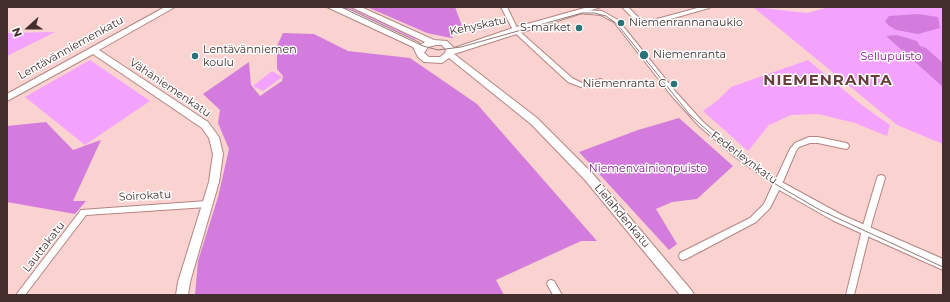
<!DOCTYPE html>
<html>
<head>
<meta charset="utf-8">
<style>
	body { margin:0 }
	#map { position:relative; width:950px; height:302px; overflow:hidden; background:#fad2d0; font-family:Montserrat,sans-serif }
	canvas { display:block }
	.frame { position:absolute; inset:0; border:8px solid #422f2e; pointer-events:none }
	.north { position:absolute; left:8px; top:8px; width:40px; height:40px; -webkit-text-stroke:3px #fefefe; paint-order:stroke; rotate:249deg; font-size:11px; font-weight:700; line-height:16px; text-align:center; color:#422f2e }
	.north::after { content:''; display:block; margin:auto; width:14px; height:18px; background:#422f2e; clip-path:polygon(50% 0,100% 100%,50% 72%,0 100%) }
</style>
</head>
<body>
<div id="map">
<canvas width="950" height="302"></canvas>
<div class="frame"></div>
<div class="north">N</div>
</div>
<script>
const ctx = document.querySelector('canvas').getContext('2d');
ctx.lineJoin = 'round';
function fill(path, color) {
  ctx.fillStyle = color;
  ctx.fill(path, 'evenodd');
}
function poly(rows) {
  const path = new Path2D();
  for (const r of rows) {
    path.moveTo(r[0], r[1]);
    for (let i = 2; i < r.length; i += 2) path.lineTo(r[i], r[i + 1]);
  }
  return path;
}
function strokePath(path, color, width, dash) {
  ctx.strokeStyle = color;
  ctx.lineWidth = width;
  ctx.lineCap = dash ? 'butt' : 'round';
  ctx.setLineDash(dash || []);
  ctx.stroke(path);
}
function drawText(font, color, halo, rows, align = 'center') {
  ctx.font = font + ' Montserrat,sans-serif';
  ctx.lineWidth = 3;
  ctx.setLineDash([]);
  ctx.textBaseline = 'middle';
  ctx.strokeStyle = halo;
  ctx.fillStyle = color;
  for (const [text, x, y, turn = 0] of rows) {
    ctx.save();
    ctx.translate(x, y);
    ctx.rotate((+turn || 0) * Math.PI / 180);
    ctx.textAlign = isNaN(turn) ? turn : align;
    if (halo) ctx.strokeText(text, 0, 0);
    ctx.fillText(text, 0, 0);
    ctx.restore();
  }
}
const green = poly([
	[336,7,352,7,417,38,413,42],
	[753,7,807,13,829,7,943,7,943,144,897,125],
	[55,32,7,56,7,33],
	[90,60,150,101,85,145,25,97],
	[808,60,863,106,890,125,887,136,855,123,818,114,791,115,769,125,748,151,703,111,718,100,731,87],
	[272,71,282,77,263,91,253,86]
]);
const forest = poly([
	[367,7,455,7,462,26,451,28,453,38,446,37,427,33],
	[918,14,938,17,940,28,918,34,896,30,888,25,885,21,889,16],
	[283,33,314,34,348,51,410,58,477,104,597,241,581,241,496,280,504,295,195,295,198,261,218,197,229,149,218,123,220,110,203,94,249,62,251,85,260,96,282,81,283,76,277,69,277,46],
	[897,35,917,41,920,46,926,48,943,63,943,87,886,36],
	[679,118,733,166,697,199,672,202,656,209,677,244,669,250,579,152,638,130],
	[46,122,73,150,101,140,73,201,86,201,75,214,7,202,7,126]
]);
const street = poly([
	[501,7,507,7,518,30,572,78,582,83,601,79,604,81,603,83,581,87,568,82,514,32,501,7],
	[622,7,628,7,641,20,646,22,701,7,710,7,709,8,646,26,637,22,622,7],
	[580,10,602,11,618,20,675,91,703,122,738,152,776,179,790,149,795,143,809,137,818,137,846,143,848,144,849,146,848,148,846,149,818,143,810,143,799,147,796,151,782,184,770,208,756,222,686,259,683,260,680,259,679,256,680,253,750,218,764,204,773,184,734,156,699,126,671,95,614,22,601,15,578,13,577,12,580,10],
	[881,175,884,176,885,178,872,222,854,295,846,295,864,222,877,178,878,176,881,175],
	[207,201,210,202,211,204,210,206,207,207,86,215,25,295,16,295,81,210,207,201],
	[551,280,554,281,562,295,553,295,547,284,548,281,551,280]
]);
const secondary = poly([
	[165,7,175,7,99,50,208,122,219,137,223,154,219,182,190,282,188,295,176,295,178,282,209,182,213,154,209,138,202,128,93,54,7,101,7,94,165,7],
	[327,7,339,7,350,10,419,43,420,45,425,42,351,7,361,7,434,40,447,41,454,48,513,28,588,7,601,7,454,54,537,118,593,174,692,291,694,295,680,295,585,180,531,124,449,58,442,63,424,62,418,57,413,47,327,7],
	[436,45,442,45,446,50,445,53,440,57,429,57,424,53,428,47,436,45],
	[778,180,842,215,943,259,943,270,834,221,774,187,773,184,774,181,778,180]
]);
const tram = poly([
	[341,7,423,46,438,50,461,47,582,13,594,13,606,16,617,24,690,115,735,155,777,185,820,210,943,267]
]);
const markers = [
	[621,23,4,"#287278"],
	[579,28,4,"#287278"],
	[644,55,5,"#287278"],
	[195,56,4,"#287278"],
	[674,84,4,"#287278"]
];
const poiNames = [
	["Niemenrannanaukio",629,23],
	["S-market",571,28,"right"],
	["Lentävänniemen",203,50],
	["koulu",203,63],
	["Niemenranta",653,55],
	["Niemenranta C",666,84,"right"]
];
const streetNames = [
	["Kehyskatu",478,26,-12],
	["Lentävänniemenkatu",71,48,-29],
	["Vähäniemenkatu",170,88,34],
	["Federleynkatu",744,158,37],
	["Soirokatu",145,196,-3],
	["Lielahdenkatu",622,216,50],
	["Lauttakatu",44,247,-52]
];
const parkNames = [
	["Sellupuisto",891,57],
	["Niemenvainionpuisto",648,169]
];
const districtNames = [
	["NIEMENRANTA",828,81]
];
fill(green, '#f3a3fd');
fill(forest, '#d37cde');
strokePath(street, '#b38582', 2);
strokePath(secondary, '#b38582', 2);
fill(street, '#fff');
fill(secondary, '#fff');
strokePath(tram, '#937775', 1);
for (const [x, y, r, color] of markers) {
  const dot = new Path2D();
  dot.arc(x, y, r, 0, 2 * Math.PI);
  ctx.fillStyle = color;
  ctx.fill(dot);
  strokePath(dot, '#fefefe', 1.5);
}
drawText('11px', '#422f2e', '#fefefe', poiNames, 'left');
drawText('11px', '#422f2e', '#fefefe', streetNames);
drawText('11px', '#851992', '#fefefe', parkNames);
ctx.letterSpacing = '1px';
drawText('bold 15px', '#673f3d', '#fefefe', districtNames);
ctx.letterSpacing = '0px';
</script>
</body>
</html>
